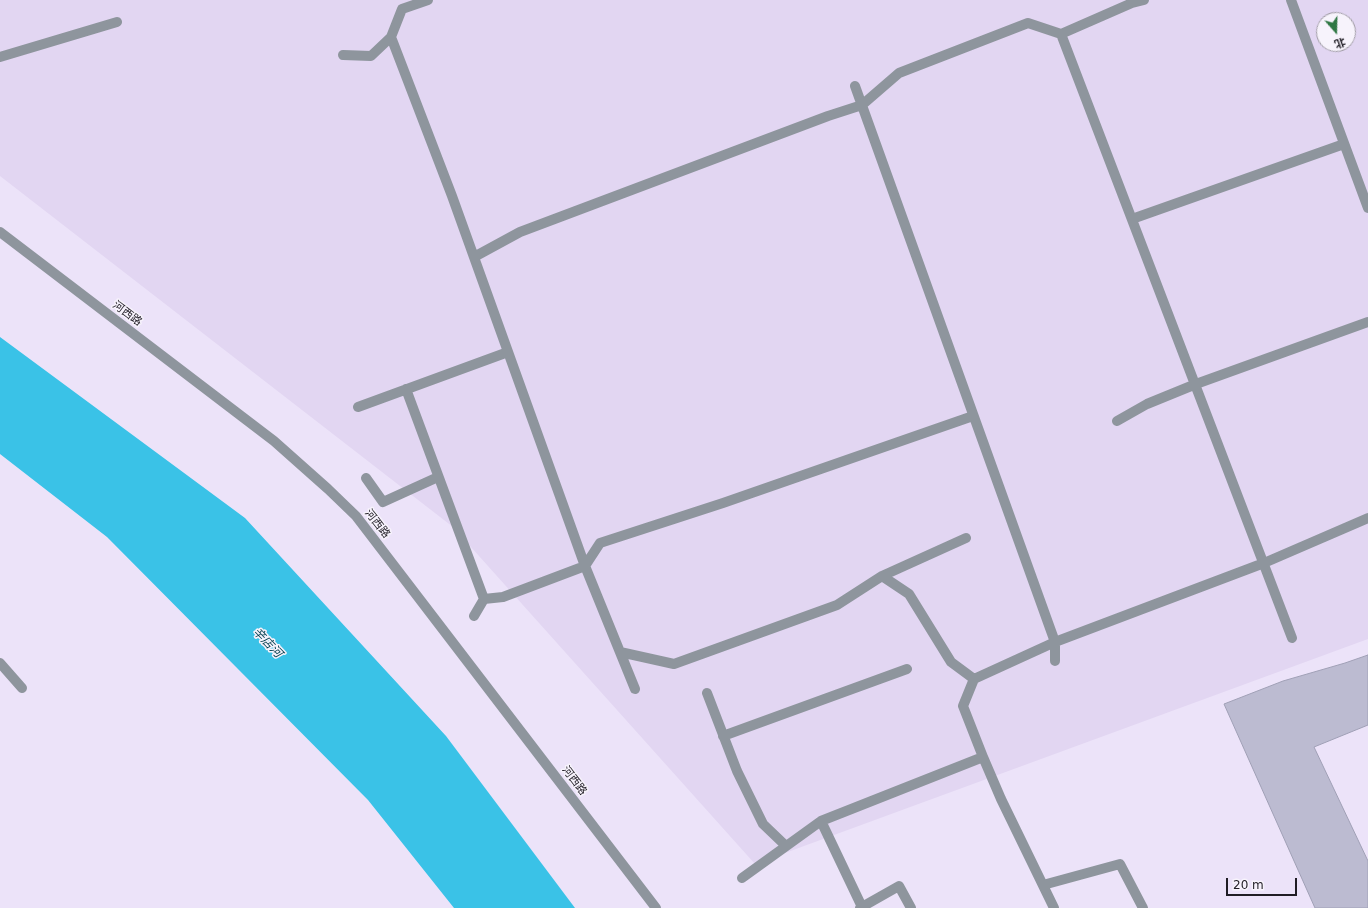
<!DOCTYPE html>
<html>
<head>
<meta charset="utf-8">
<style>
	body { margin:0 }
	#map { position:relative; width:1368px; height:908px; overflow:hidden; background:#ece3f9; font-family:"DejaVu Sans","Noto Sans SC",sans-serif }
	canvas { display:block }
	.north { position:absolute; left:1316px; top:12px; width:40px; height:40px; box-sizing:border-box; background:#f7f3fc; border:1px solid #a19da6; border-radius:50%; rotate:160deg; font-size:11px; font-weight:700; line-height:16px; text-align:center; color:#201d25 }
	.north::after { content:''; display:block; margin:auto; width:14px; height:18px; background:#2f7744; clip-path:polygon(50% 0,100% 100%,50% 72%,0 100%) }
	.scale { position:absolute; left:1226px; top:878px; width:71px; height:18px; box-sizing:border-box; border:2px solid #201d25; border-top:0; padding-left:5px; font-size:12px; line-height:14px; white-space:nowrap; color:#201d25; -webkit-text-stroke:3px #f7f3fc; paint-order:stroke }
</style>
</head>
<body>
<div id="map">
<canvas width="1368" height="908"></canvas>
<div class="north">北</div>
<div class="scale">20 m</div>
</div>
<script>
const ctx = document.querySelector('canvas').getContext('2d');
ctx.lineJoin = 'round';
function fill(path, color) {
  ctx.fillStyle = color;
  ctx.fill(path, 'evenodd');
}
function poly(rows) {
  const path = new Path2D();
  for (const r of rows) {
    path.moveTo(r[0], r[1]);
    for (let i = 2; i < r.length; i += 2) path.lineTo(r[i], r[i + 1]);
  }
  return path;
}
function strokePath(path, color, width, dash) {
  ctx.strokeStyle = color;
  ctx.lineWidth = width;
  ctx.lineCap = dash ? 'butt' : 'round';
  ctx.setLineDash(dash || []);
  ctx.stroke(path);
}
function drawText(font, color, halo, rows, align = 'center') {
  ctx.font = font + ' "DejaVu Sans","Noto Sans SC",sans-serif';
  ctx.lineWidth = 3;
  ctx.setLineDash([]);
  ctx.textBaseline = 'middle';
  ctx.strokeStyle = halo;
  ctx.fillStyle = color;
  for (const [text, x, y, turn = 0] of rows) {
    ctx.save();
    ctx.translate(x, y);
    ctx.rotate((+turn || 0) * Math.PI / 180);
    ctx.textAlign = isNaN(turn) ? turn : align;
    if (halo) ctx.strokeText(text, 0, 0);
    ctx.fillText(text, 0, 0);
    ctx.restore();
  }
}
const built = poly([
	[0,0,1368,0,1368,639,755,864,453,527,0,176],
	[1324,20,1348,20,1348,44,1324,44]
]);
const water = poly([
	[0,337,245,518,446,736,575,908,454,908,368,800,107,537,0,454]
]);
const building = poly([
	[1368,655,1368,725,1314,747,1368,861,1368,908,1315,908,1224,704,1283,681,1345,663,1368,655]
]);
const minor = poly([
	[1291,0,1368,208],
	[1061,34,1292,638],
	[391,37,452,196,585,566,635,689],
	[343,55,371,56,391,37,402,9,428,0],
	[0,57,117,22],
	[855,86,1055,642,1055,661],
	[1132,219,1344,144],
	[0,232,274,441,328,489,356,516,656,908],
	[474,257,520,232,828,116,862,105,899,73,1028,23,1061,34,1132,3,1144,0],
	[406,389,484,599,474,616],
	[358,407,508,352],
	[1117,421,1147,404,1196,384,1368,322],
	[366,478,383,502,438,477],
	[882,576,909,594,951,662,974,679,1055,642,1264,563,1368,518],
	[484,599,503,597,585,566,600,543,723,503,973,416],
	[620,652,674,664,837,605,882,576,966,538],
	[0,663,22,688],
	[707,693,737,771,763,824,786,846],
	[723,736,907,669],
	[983,757,1001,799,1054,908],
	[821,821,862,907],
	[742,878,821,821,983,757,963,706,974,679],
	[1043,885,1120,864,1143,908],
	[860,908,899,886,911,908]
]);
const streetNames = [
	["河西路",127,314,37],
	["河西路",377,524,52],
	["河西路",574,781,53]
];
const waterNames = [
	["辛店河",267,643,46]
];
fill(built, '#e2d6f2');
fill(water, '#3ac2e7');
fill(building, '#bcbbd1');
strokePath(building, '#a0a0b6', 1);
strokePath(minor, '#8e959d', 10);
drawText('11px', '#201d25', '#f7f3fc', streetNames);
drawText('italic 12px', '#003d4c', '#f7f3fc', waterNames);
</script>
</body>
</html>
